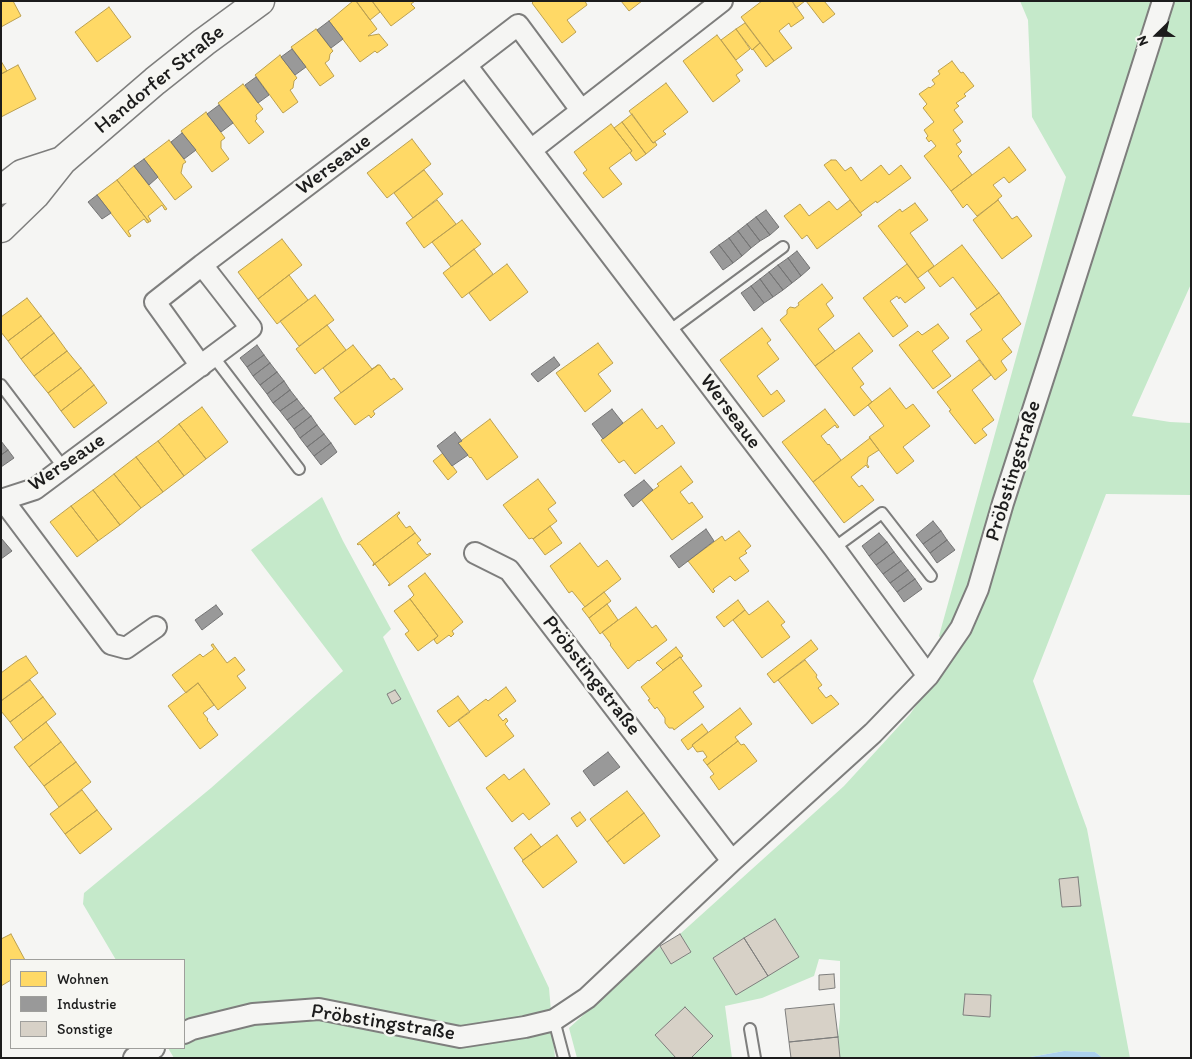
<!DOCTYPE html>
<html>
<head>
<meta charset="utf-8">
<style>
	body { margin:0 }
	#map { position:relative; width:1192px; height:1059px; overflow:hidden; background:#f5f5f3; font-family:Itim,sans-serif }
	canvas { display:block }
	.frame { position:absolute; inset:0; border:2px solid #1c1c1c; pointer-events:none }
	.legend { position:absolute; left:10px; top:959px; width:175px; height:90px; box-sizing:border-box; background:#f6f6f2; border:1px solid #9f9f9c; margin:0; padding:6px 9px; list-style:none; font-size:15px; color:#1c1c1c }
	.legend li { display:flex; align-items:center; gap:10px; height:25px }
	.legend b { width:25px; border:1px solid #9f9f9c }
	.north { position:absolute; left:1132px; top:10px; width:50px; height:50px; -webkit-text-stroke:4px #f6f6f2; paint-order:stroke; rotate:248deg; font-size:14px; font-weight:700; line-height:20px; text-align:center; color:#1c1c1c }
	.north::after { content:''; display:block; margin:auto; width:18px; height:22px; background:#1c1c1c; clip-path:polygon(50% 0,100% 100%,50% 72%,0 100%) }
</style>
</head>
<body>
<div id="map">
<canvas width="1192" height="1059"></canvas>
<div class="frame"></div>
<ul class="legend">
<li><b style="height:14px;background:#ffd966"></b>Wohnen</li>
<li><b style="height:14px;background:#999"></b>Industrie</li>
<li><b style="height:14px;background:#d7d1c7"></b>Sonstige</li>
</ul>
<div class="north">N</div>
</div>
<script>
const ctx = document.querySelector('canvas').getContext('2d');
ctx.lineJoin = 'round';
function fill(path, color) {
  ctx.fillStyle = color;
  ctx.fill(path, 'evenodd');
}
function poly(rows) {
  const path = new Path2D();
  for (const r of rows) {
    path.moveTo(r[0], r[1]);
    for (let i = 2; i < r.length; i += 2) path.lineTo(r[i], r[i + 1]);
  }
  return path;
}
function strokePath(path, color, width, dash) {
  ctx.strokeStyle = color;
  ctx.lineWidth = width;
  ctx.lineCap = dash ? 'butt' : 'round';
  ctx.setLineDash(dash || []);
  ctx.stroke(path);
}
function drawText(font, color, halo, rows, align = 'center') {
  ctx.font = font + ' Itim,sans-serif';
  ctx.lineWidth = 5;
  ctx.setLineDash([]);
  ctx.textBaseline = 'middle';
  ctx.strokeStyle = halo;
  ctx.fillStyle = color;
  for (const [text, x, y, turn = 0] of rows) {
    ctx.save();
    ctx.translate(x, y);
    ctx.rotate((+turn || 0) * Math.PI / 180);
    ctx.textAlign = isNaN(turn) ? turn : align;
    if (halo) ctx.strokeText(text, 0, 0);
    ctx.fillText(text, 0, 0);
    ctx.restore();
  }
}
const green = poly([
	[1020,1,1191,1,1191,284,1132,416,1170,422,1191,423,1191,495,1106,494,1033,681,1087,829,1130,1058,1103,1058,1095,1052,1064,1051,1025,1058,840,1058,838,1037,840,1017,840,961,819,959,814,976,762,998,725,1006,732,1058,577,1058,569,1028,660,946,671,964,690,952,680,934,844,786,910,714,953,654,939,636,1066,177,1032,117,1028,20],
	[965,994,991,996,990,1017,964,1015],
	[322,497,343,541,391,629,383,637,549,988,555,1058,174,1058,168,1048,184,1048,184,960,116,960,83,904,84,893,211,788,343,671,251,550]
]);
const water = poly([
	[1064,1051,1095,1052,1103,1058,1025,1058]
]);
const homes = poly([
	[1,1,13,1,21,16,1,27,1,1],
	[353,1,356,1,377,29,368,36,379,34,388,45,377,53,375,51,360,62,329,21,353,1],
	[356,1,372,1,380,12,370,20,356,1],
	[372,1,415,1,411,4,415,8,391,26,372,1],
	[534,1,585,1,587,5,567,20,576,32,562,43,532,3,534,1],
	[621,1,642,1,629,11,621,1],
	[762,1,792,1,804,18,791,27,789,23,779,31,792,48,774,61,741,17,762,1],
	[792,1,805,1,796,8,792,1],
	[806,1,824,1,835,14,823,23,806,1],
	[109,7,131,37,97,62,75,32,109,7],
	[745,23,760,43,752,50,736,29,745,23],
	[316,29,333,51,330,54,329,60,325,63,334,76,320,86,291,47,316,29],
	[736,29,750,49,736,60,721,40,736,29],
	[717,35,743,70,736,75,740,81,713,102,683,61,717,35],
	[760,43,774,61,766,67,753,49,760,43],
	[280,55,297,78,294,81,293,88,290,90,298,102,283,113,255,75,280,55],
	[1,61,7,71,1,74,1,61],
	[952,61,961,73,963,72,974,86,964,94,966,96,956,103,959,106,954,110,963,122,953,130,961,141,956,144,962,152,958,156,972,175,951,191,924,156,936,146,931,140,929,142,926,138,928,136,924,130,934,122,923,108,927,104,919,94,929,87,930,88,935,84,932,80,940,74,938,71,952,61],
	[18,65,36,99,1,117,1,74,18,65],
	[666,83,688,112,663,131,666,134,653,143,629,111,666,83],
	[243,84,263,109,256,115,257,119,255,121,264,132,249,144,218,103,243,84],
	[206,112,225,138,221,141,221,148,229,159,212,172,181,131,206,112],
	[632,114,653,143,655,142,657,145,646,154,622,122,632,114],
	[622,122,646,154,636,161,630,153,632,151,614,128,622,122],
	[611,124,632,151,609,168,622,184,603,198,583,173,587,170,574,152,611,124],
	[412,139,431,164,387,198,367,173,412,139],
	[169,140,186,162,183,164,181,173,192,187,175,200,144,159,169,140],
	[1009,147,1026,170,1009,183,1004,177,993,185,1002,196,998,199,998,200,977,216,967,204,963,208,951,191,1009,147],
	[831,160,836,160,845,171,851,167,861,181,881,165,889,175,901,165,911,178,877,203,876,201,860,213,824,165,831,160],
	[134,166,167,209,165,210,162,205,148,216,151,221,149,222,117,180,134,166],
	[424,170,443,194,413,218,394,193,424,170],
	[117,180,149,222,147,223,144,219,128,231,131,236,129,237,97,195,117,180],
	[437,200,456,224,424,248,406,223,437,200],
	[850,200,862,215,817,249,807,235,802,239,784,216,800,204,809,216,829,201,837,210,850,200],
	[998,200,1012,219,1017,216,1032,236,1002,259,973,220,998,200],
	[915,203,928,220,910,233,934,266,918,278,878,226,900,209,902,212,915,203],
	[462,220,481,244,451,267,432,242,462,220],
	[282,239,302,265,258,299,238,272,282,239],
	[962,245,999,293,977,309,953,277,940,287,928,271,962,245],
	[474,249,493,274,462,298,443,273,474,249],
	[507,264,528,292,490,321,469,293,507,264],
	[907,264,925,288,905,303,900,297,899,299,897,296,890,301,908,326,893,337,863,298,907,264],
	[289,275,308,300,277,324,258,299,289,275],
	[822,284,833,298,826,304,834,316,818,329,835,351,815,366,780,320,787,314,787,310,790,307,795,308,799,305,798,303,822,284],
	[999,293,1021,324,1002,339,1012,352,1001,361,1007,370,995,380,966,341,982,330,970,314,999,293],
	[315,295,334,320,299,346,280,321,315,295],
	[27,298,41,316,8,341,1,332,1,317,27,298],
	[41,316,54,333,21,359,8,341,41,316],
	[938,324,949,338,932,351,951,376,933,389,899,345,918,331,922,335,938,324],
	[327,325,346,350,315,374,296,349,327,325],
	[762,328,771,340,767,343,779,359,757,376,771,395,777,390,785,401,763,417,720,360,762,328],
	[54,333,67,351,34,376,21,359,54,333],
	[859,333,873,351,852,368,864,384,860,387,872,402,854,416,815,366,859,333],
	[598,343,613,363,598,374,611,391,585,412,556,373,598,343],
	[353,345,372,369,378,365,341,393,323,368,353,345],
	[67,351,81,368,48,393,34,376,67,351],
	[979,360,991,375,972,390,994,420,982,429,987,435,975,444,949,411,951,410,937,392,979,360],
	[378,365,380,365,391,380,394,378,403,389,373,411,375,414,371,418,369,415,355,425,334,398,378,365],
	[81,368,94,385,61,411,48,393,81,368],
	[94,385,107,403,74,428,61,411,94,385],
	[890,388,906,409,913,404,930,426,903,447,914,461,897,474,869,437,884,426,868,405,890,388],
	[202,407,228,442,206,459,179,424,202,407],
	[642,409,657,429,662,425,675,443,635,474,624,460,619,463,601,440,642,409],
	[825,409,839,427,837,428,835,425,821,436,828,445,829,444,841,460,813,482,782,442,825,409],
	[490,419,518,457,487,480,471,457,470,458,458,443,490,419],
	[179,424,206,459,184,476,158,441,179,424],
	[870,438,879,450,868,457,867,464,869,467,868,468,866,465,851,477,859,487,862,485,874,500,844,523,813,482,870,438],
	[158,441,184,476,163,492,136,457,158,441],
	[443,453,457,472,448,480,433,461,443,453],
	[136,457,163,492,141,508,114,474,136,457],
	[681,466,693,482,680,492,689,504,692,502,703,517,672,540,641,499,659,486,657,484,681,466],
	[114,474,141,508,120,525,93,490,114,474],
	[538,479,556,503,548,509,557,521,533,539,532,538,529,539,503,505,538,479],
	[93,490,120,525,98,541,71,506,93,490],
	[71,506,98,541,77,557,50,522,71,506],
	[399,512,400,513,397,516,406,528,410,526,415,533,373,565,374,563,360,544,358,545,357,544,399,512],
	[550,526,562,543,545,555,533,539,550,526],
	[739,531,751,546,745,551,747,553,739,558,749,571,735,581,730,576,713,589,715,591,713,593,688,561,722,536,725,541,739,531],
	[415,533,421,540,417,543,427,555,430,553,431,554,389,586,388,585,390,584,375,564,373,566,373,565,415,533],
	[580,543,598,567,607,560,621,579,585,607,572,591,569,593,550,566,580,543],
	[425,573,463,622,452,631,454,634,451,637,449,635,437,644,434,640,438,636,410,599,414,595,408,586,425,573],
	[604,592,611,601,589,618,582,609,604,592],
	[410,599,438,636,418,651,405,634,409,631,394,611,410,599],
	[738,600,745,610,724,627,716,617,738,600],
	[768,601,785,622,781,625,790,637,762,658,733,620,745,610,749,615,768,601],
	[607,604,618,620,600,634,589,618,607,604],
	[636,607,652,628,656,625,667,640,639,661,638,660,628,669,610,645,611,644,602,632,636,607],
	[811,640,818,649,774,683,767,674,811,640],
	[213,644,227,663,235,657,245,670,237,676,246,688,218,710,198,683,186,693,172,675,200,654,203,657,214,649,211,645,213,644],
	[676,647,683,656,681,658,680,657,663,670,656,663,676,647],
	[26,656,38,673,1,701,1,673,17,661,26,656],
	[680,657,702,686,693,692,704,707,674,730,673,728,669,728,665,723,665,718,657,707,655,709,648,700,650,699,641,687,680,657],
	[805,660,817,675,816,677,822,685,818,688,826,698,831,695,839,704,812,724,778,680,805,660],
	[30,680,43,697,10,722,1,711,1,701,30,680],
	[198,683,214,705,203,713,208,719,207,720,218,735,200,749,168,706,198,683],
	[506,687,516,701,498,715,503,721,506,718,508,721,505,724,514,736,486,757,458,720,486,699,488,701,506,687],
	[458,696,470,712,449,727,437,711,458,696],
	[43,697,56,714,23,740,10,722,43,697],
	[740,708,752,724,735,737,738,741,707,765,703,760,707,757,703,751,697,752,692,745,740,708],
	[46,722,61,742,29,767,14,747,46,722],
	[702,724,708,732,692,745,693,746,688,750,681,740,702,724],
	[738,741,741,745,744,744,757,761,719,790,710,777,714,774,707,765,738,741],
	[61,742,76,762,44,786,29,767,61,742],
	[76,762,91,782,59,807,44,786,76,762],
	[524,769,550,804,529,820,523,813,512,822,486,788,504,774,509,780,524,769],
	[82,790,97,810,65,834,50,814,82,790],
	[627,791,644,813,607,842,590,819,627,791],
	[97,810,112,829,80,854,65,834,97,810],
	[580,812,586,820,577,827,571,818,580,812],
	[644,813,660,836,624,864,607,842,644,813],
	[531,834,541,847,523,860,514,848,531,834],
	[557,835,577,862,543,888,522,861,557,835],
	[11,934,25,960,11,960,11,980,1,986,1,939,11,934]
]);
const industry = poly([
	[329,21,343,39,331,48,317,30,329,21],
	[292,49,306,67,295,75,281,57,292,49],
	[256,77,269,95,258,103,245,85,256,77],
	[219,105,233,123,221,132,207,114,219,105],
	[182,133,196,150,184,159,171,142,182,133],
	[144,159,158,177,149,185,134,166,144,159],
	[97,195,111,213,102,219,88,202,97,195],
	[766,210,779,227,770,235,756,217,766,210],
	[756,217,770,235,760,241,747,224,756,217],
	[747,224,760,241,751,248,738,231,747,224],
	[738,231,751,248,742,256,729,238,738,231],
	[729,238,742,256,733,263,719,245,729,238],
	[719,245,733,263,723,270,710,252,719,245],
	[797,251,810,268,801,276,788,258,797,251],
	[788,258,801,276,792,283,778,265,788,258],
	[778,265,792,283,783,290,769,272,778,265],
	[769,272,783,290,773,297,760,279,769,272],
	[760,279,773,297,764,303,751,286,760,279],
	[751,286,764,303,754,311,741,293,751,286],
	[257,345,264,355,247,367,240,358,257,345],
	[264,355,270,363,253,376,247,367,264,355],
	[554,357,560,365,538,382,531,374,554,357],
	[270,363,277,372,260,385,253,376,270,363],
	[277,372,284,381,267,394,260,385,277,372],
	[284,381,290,390,273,403,267,394,284,381],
	[290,390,297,399,280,411,273,403,290,390],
	[297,399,304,408,287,420,280,411,297,399],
	[304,408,311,416,294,429,287,420,304,408],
	[612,409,623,423,603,439,592,424,612,409],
	[311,416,317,425,300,438,294,429,311,416],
	[317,425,324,434,307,447,300,438,317,425],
	[455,432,462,441,458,443,468,455,452,466,437,446,455,432],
	[324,434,331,443,314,456,307,447,324,434],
	[1,441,8,450,1,455,1,441],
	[331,443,337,452,321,465,314,456,331,443],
	[8,450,14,458,1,467,1,455,8,450],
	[644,480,653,490,633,507,624,495,644,480],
	[933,521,941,531,923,544,916,535,933,521],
	[706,529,714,541,679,568,670,556,706,529],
	[941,531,947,540,930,553,923,544,941,531],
	[879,533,887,542,869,556,862,546,879,533],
	[1,538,12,551,1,559,1,538],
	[947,540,955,550,937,563,930,553,947,540],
	[887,542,894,552,876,565,869,556,887,542],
	[894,552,901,561,883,574,876,565,894,552],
	[901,561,908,570,890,583,883,574,901,561],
	[908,570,915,579,897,592,890,583,908,570],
	[915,579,922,589,904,602,897,592,915,579],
	[216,605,223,614,202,630,195,620,216,605],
	[608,752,620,767,594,786,583,771,608,752]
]);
const building = poly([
	[395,690,401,699,392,704,387,694,395,690],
	[1078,877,1081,906,1062,907,1059,879,1078,877],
	[775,919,799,957,768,976,744,938,775,919],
	[680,934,691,952,671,964,660,946,680,934],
	[744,938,768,976,736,995,713,958,744,938],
	[834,974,835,988,819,990,819,975,834,974],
	[965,994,991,995,990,1017,963,1015,965,994],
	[834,1004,838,1037,789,1042,785,1009,834,1004],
	[685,1007,713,1036,691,1058,676,1058,655,1035,685,1007],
	[838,1037,840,1058,791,1058,789,1042,838,1037]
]);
const lane = poly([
	[669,331,783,247],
	[213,356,299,469],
	[1,385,64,468],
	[834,548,882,513,931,576],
	[554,1020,564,1058],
	[750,1029,755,1058]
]);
const street = poly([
	[466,65,518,25,581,110],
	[531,150,722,1],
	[201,366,155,302,202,265],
	[1,500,35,489,251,328,202,265,466,65,834,548,928,676],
	[3,500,111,644,126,648,156,627],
	[475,553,509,570,732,861],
	[184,1033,192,1029,253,1014,319,1009,460,1037,525,1027,554,1020,587,998,732,861,873,733,928,676,961,628,978,589,1003,503,1054,345,1163,1],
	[134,1058,154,1048]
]);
const secondary = poly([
	[1,190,22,174,62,161],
	[1,228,35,195,62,161,155,81,204,42,260,1]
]);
const streetNames = [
	["Handorfer Straße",160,80,-39],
	["Werseaue",334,165,-37],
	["Werseaue",730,412,53],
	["Werseaue",67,463,-34],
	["Pröbstingstraße",1014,471,-73],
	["Pröbstingstraße",591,676,52],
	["Pröbstingstraße",383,1023,9]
];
fill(green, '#c5e9ca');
fill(water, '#acd1ed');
fill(homes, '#ffd966');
strokePath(homes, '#bba050', 1);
fill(industry, '#999');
strokePath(industry, '#747474', 1);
fill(building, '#d7d1c7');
strokePath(building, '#7e7e7d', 1);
strokePath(lane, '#7e7e7d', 14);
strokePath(street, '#7e7e7d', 24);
strokePath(secondary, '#7e7e7d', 31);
strokePath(lane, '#f5f5f3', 10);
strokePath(street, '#f5f5f3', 20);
strokePath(secondary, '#f5f5f3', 28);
drawText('21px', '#1c1c1c', '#f6f6f2', streetNames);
</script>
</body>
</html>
